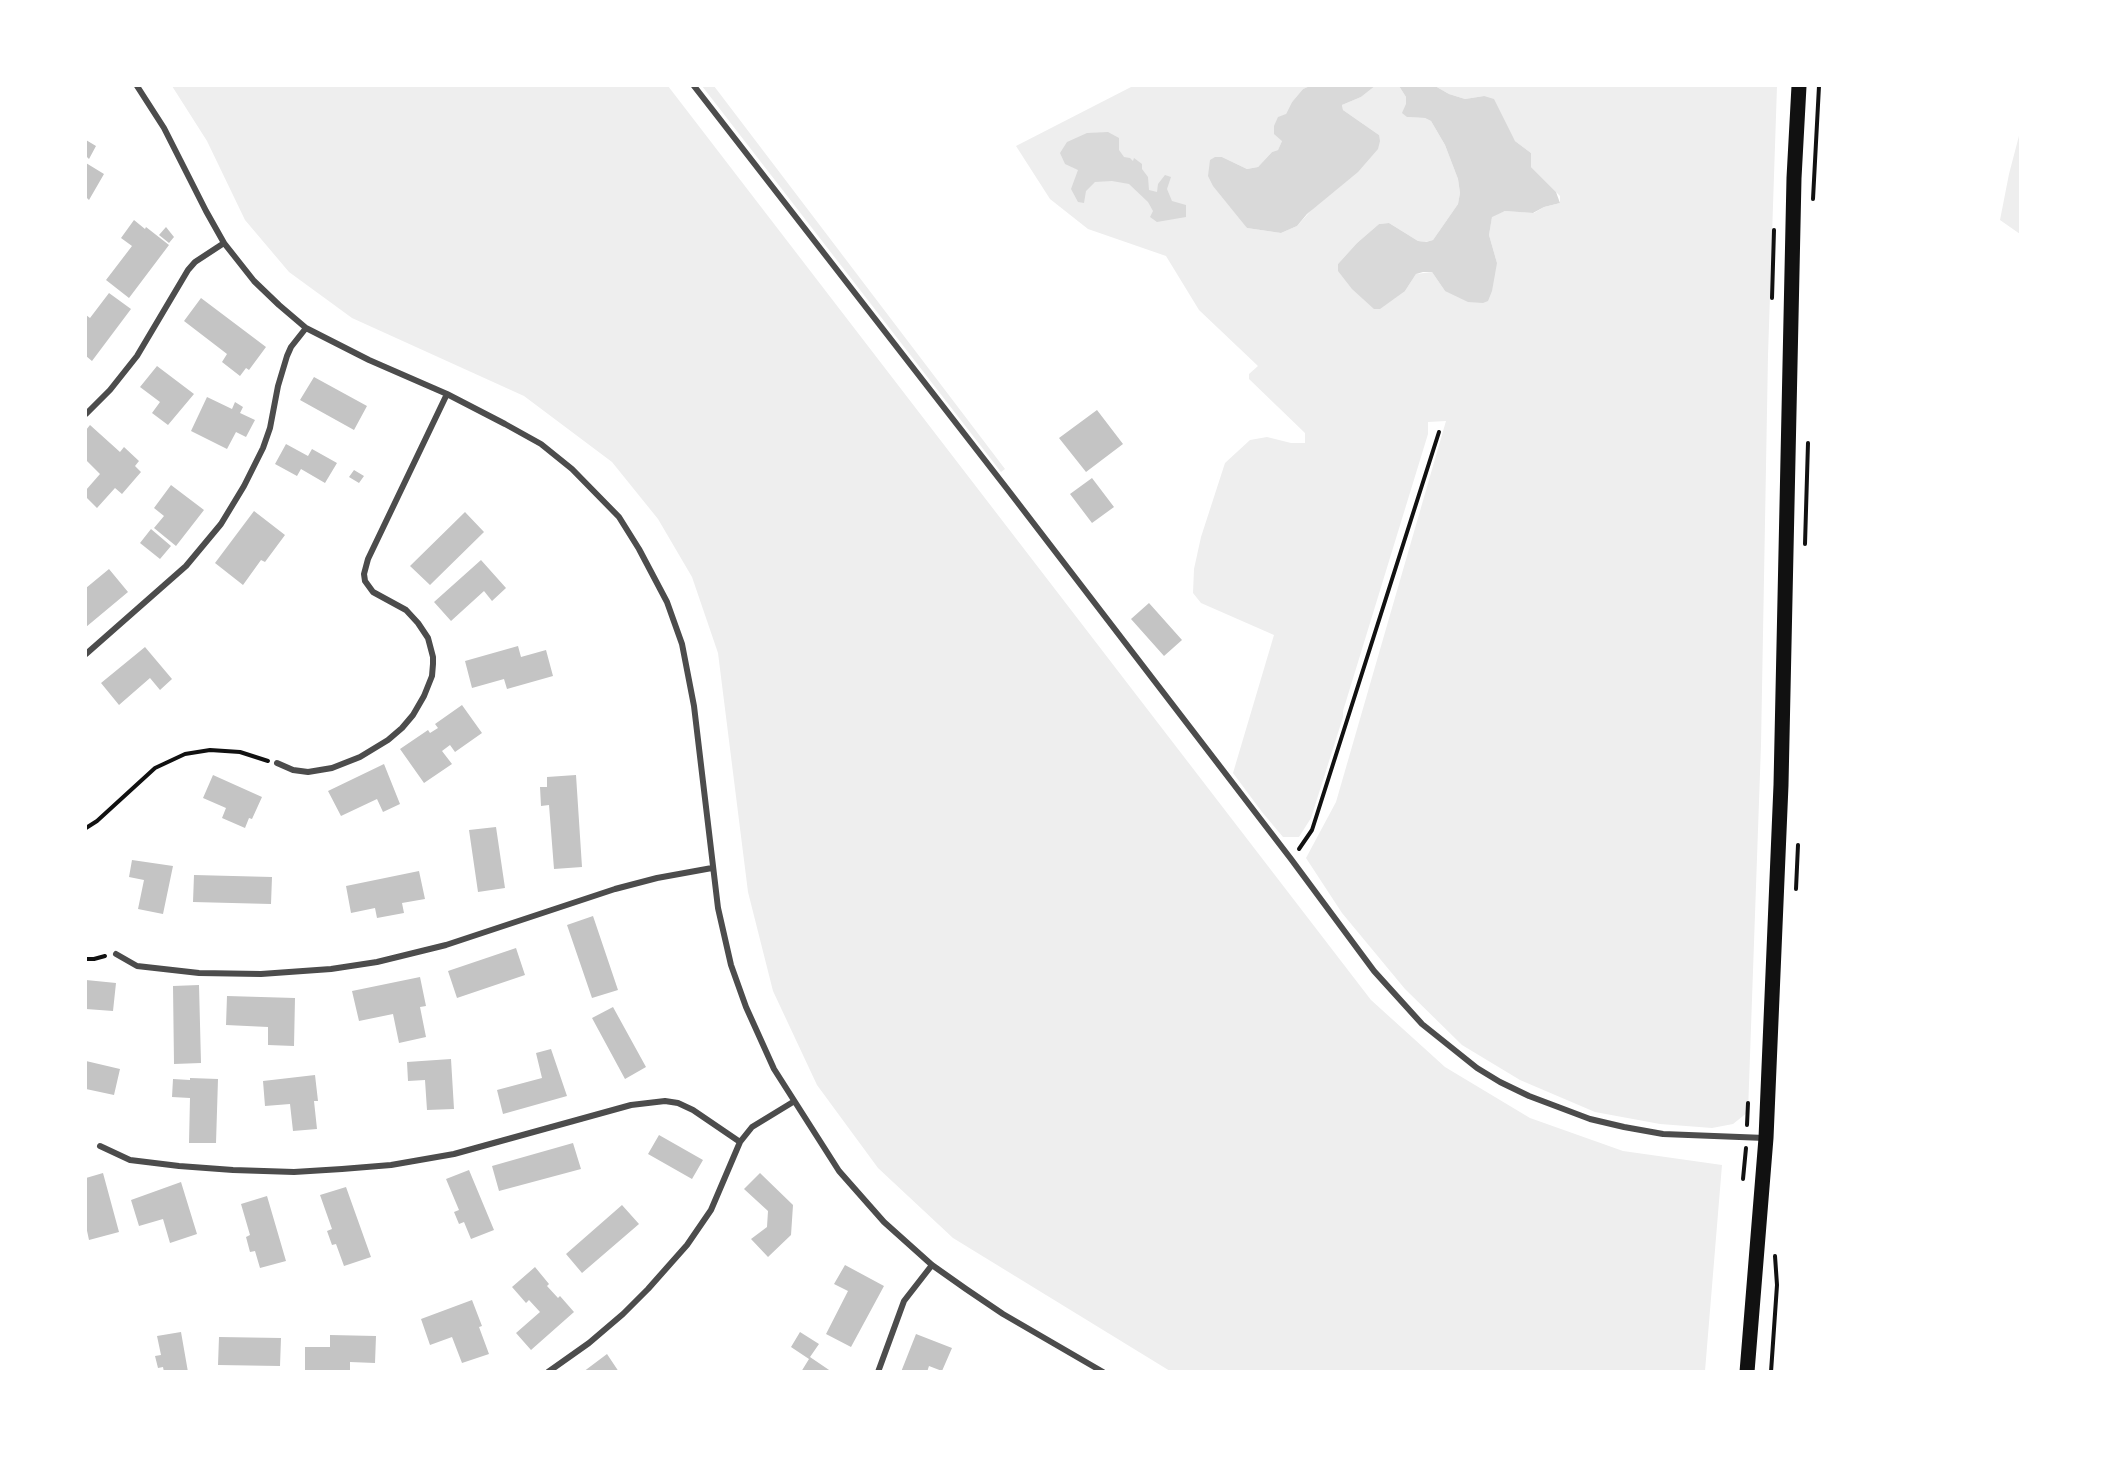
<!DOCTYPE html>
<html>
<head>
<meta charset="utf-8">
<style>
	body { margin:0 }
	#map { position:relative; width:2106px; height:1457px; overflow:hidden; background:#fff; font-family:"DejaVu Sans",sans-serif }
	canvas { display:block }
	.frame { position:absolute; inset:0; border:87px solid #fff; pointer-events:none }
</style>
</head>
<body>
<div id="map">
<canvas width="2106" height="1457"></canvas>
<div class="frame"></div>
</div>
<script>
const ctx = document.querySelector('canvas').getContext('2d');
ctx.lineJoin = 'round';
function fill(path, color) {
  ctx.fillStyle = color;
  ctx.fill(path, 'evenodd');
}
function poly(rows) {
  const path = new Path2D();
  for (const r of rows) {
    path.moveTo(r[0], r[1]);
    for (let i = 2; i < r.length; i += 2) path.lineTo(r[i], r[i + 1]);
  }
  return path;
}
function strokePath(path, color, width, dash) {
  ctx.strokeStyle = color;
  ctx.lineWidth = width;
  ctx.lineCap = dash ? 'butt' : 'round';
  ctx.setLineDash(dash || []);
  ctx.stroke(path);
}
const green = poly([
	[172,86,668,86,1371,1000,1445,1067,1530,1118,1623,1151,1722,1165,1705,1371,1170,1371,953,1238,878,1168,817,1085,773,991,748,892,718,653,692,577,658,519,612,462,524,396,352,318,289,272,245,220,207,141],
	[702,86,714,86,1005,469,1001,472],
	[1133,86,1310,86,1303,89,1292,102,1286,114,1282,141,1278,150,1272,152,1258,167,1247,169,1222,157,1215,157,1247,228,1281,233,1297,226,1379,135,1343,110,1342,105,1361,97,1375,86,1399,86,1406,97,1407,117,1425,118,1431,121,1445,145,1458,179,1460,193,1458,204,1433,240,1425,242,1418,241,1389,223,1379,224,1357,243,1338,264,1405,291,1416,274,1432,272,1445,291,1497,263,1489,235,1492,216,1505,211,1534,213,1544,207,1560,203,1560,196,1531,167,1531,153,1515,141,1484,96,1465,99,1449,94,1435,86,1777,86,1768,355,1761,745,1748,1112,1733,1124,1712,1128,1660,1124,1595,1112,1520,1080,1462,1045,1405,989,1342,913,1306,858,1336,802,1446,421,1428,422,1428,434,1343,711,1343,717,1311,818,1299,837,1283,837,1262,812,1233,773,1274,635,1201,603,1193,593,1194,569,1201,537,1225,463,1250,440,1267,437,1291,443,1305,443,1305,433,1249,379,1249,374,1258,366,1199,310,1166,256,1088,229,1050,199,1016,146],
	[2020,132,2020,234,2000,220,2009,174]
]);
const water = poly([
	[1310,86,1375,86,1361,97,1342,105,1343,110,1379,135,1380,141,1378,149,1358,172,1307,214,1297,226,1281,233,1247,228,1213,186,1208,176,1210,160,1215,157,1222,157,1247,169,1258,167,1272,152,1278,150,1282,141,1274,134,1274,126,1278,117,1286,114,1292,102,1303,89],
	[1399,86,1435,86,1449,94,1465,99,1484,96,1494,99,1515,141,1531,153,1531,167,1556,192,1560,203,1544,207,1533,213,1505,211,1492,217,1489,235,1497,263,1492,291,1488,301,1483,303,1468,302,1445,291,1432,272,1423,272,1416,274,1405,291,1380,309,1374,309,1352,289,1338,271,1338,264,1357,243,1379,224,1389,223,1418,241,1426,242,1433,240,1458,204,1460,193,1458,179,1445,145,1431,121,1425,118,1407,117,1402,113,1406,104,1406,97],
	[1108,132,1119,138,1119,150,1124,157,1130,158,1133,161,1134,158,1142,164,1142,169,1148,177,1149,190,1157,192,1158,184,1165,175,1171,177,1167,189,1172,201,1186,205,1186,217,1157,222,1150,217,1153,211,1148,202,1129,184,1112,181,1095,182,1086,191,1084,203,1078,202,1071,189,1078,170,1065,164,1060,153,1067,142,1087,133]
]);
const building = poly([
	[86,140,96,146,89,159,86,156],
	[86,163,104,174,89,200,86,197],
	[134,220,145,229,146,227,169,245,129,298,106,280,132,246,121,238],
	[166,227,174,237,169,243,159,235],
	[109,293,131,309,92,361,86,356,86,315,90,318],
	[201,298,266,347,249,370,246,368,240,376,222,362,227,354,184,321],
	[157,366,194,394,168,425,152,413,160,402,140,387],
	[314,377,367,406,354,430,300,400],
	[207,397,232,409,235,402,243,407,240,413,255,420,246,437,236,432,227,449,191,431],
	[1097,410,1123,444,1086,472,1059,438],
	[90,425,120,452,124,447,139,461,135,466,141,472,122,494,115,488,97,508,86,497,86,490,100,474,86,460,86,430],
	[286,444,308,456,312,449,337,463,325,483,301,469,297,476,275,464],
	[354,470,364,476,359,483,349,477],
	[1092,478,1114,507,1092,523,1070,494],
	[171,485,204,510,176,546,154,528,164,516,154,508],
	[254,511,285,535,265,562,261,560,243,585,215,563],
	[465,512,484,532,430,585,410,566],
	[151,529,171,546,160,559,140,543],
	[481,560,506,588,492,601,484,591,451,621,434,602],
	[109,569,128,592,86,627,86,588],
	[1149,603,1182,640,1164,656,1131,619],
	[518,646,521,657,546,650,553,676,507,689,504,679,472,688,465,661],
	[145,647,172,679,160,690,150,678,119,705,101,683],
	[462,705,482,733,455,752,450,745,442,751,452,764,424,783,400,749,428,730,430,733,438,728,435,724],
	[384,764,400,804,383,812,377,799,341,816,328,791],
	[213,775,262,797,252,819,249,818,245,828,222,818,226,808,203,798],
	[576,775,582,867,554,869,549,805,541,806,540,787,547,787,547,777],
	[496,827,505,888,478,892,469,830],
	[132,860,173,866,163,914,138,909,144,880,129,877],
	[419,871,425,899,402,903,404,913,377,918,375,908,351,913,346,886],
	[194,875,272,877,271,904,193,902],
	[593,916,618,990,592,998,567,925],
	[516,948,525,975,457,998,448,971],
	[420,977,426,1006,420,1007,426,1037,399,1043,393,1014,359,1021,352,991],
	[86,980,116,983,113,1011,86,1009],
	[199,985,201,1063,174,1064,173,986],
	[227,996,295,998,294,1046,268,1045,268,1027,226,1025],
	[613,1007,646,1067,625,1079,592,1018],
	[551,1049,567,1096,503,1114,497,1090,542,1078,536,1053],
	[451,1059,454,1109,427,1110,425,1080,408,1081,407,1062],
	[86,1061,120,1069,114,1095,86,1089],
	[315,1075,318,1101,314,1101,317,1129,293,1131,290,1104,265,1106,263,1081],
	[190,1078,218,1079,216,1143,189,1143,190,1098,172,1097,173,1079,190,1080],
	[659,1135,703,1160,692,1179,648,1154],
	[573,1143,581,1169,499,1191,492,1166],
	[469,1170,494,1230,471,1239,464,1222,459,1224,454,1212,459,1210,446,1179],
	[103,1173,119,1232,89,1240,86,1226,86,1178],
	[760,1173,793,1205,791,1235,768,1257,751,1239,767,1227,768,1211,744,1189],
	[181,1182,197,1234,170,1243,163,1219,139,1226,131,1200],
	[346,1187,371,1257,344,1266,336,1244,332,1245,327,1231,332,1229,320,1195],
	[267,1196,286,1261,260,1268,255,1251,250,1252,246,1237,250,1235,241,1204],
	[622,1205,639,1224,582,1273,566,1254],
	[845,1265,884,1286,851,1347,826,1334,848,1291,834,1284],
	[535,1267,549,1284,547,1286,558,1298,560,1296,574,1312,531,1350,516,1333,540,1312,529,1300,526,1303,512,1287],
	[472,1300,482,1326,479,1327,489,1354,462,1363,452,1337,430,1345,421,1319],
	[181,1332,188,1372,164,1372,163,1367,158,1368,155,1356,161,1355,157,1336],
	[800,1332,819,1344,810,1357,832,1372,801,1372,809,1359,791,1347],
	[916,1334,952,1348,942,1371,929,1366,927,1372,901,1372],
	[330,1335,376,1336,375,1363,350,1362,350,1372,305,1372,305,1347,330,1347],
	[219,1337,281,1338,280,1366,218,1365],
	[607,1354,619,1372,583,1372]
]);
const path = poly([
	[1813,199,1819,86],
	[1772,298,1774,230],
	[1805,544,1808,443],
	[86,828,97,821,155,768,185,754,210,750,240,752,268,761],
	[1299,849,1312,830,1439,432],
	[1796,889,1798,845],
	[86,959,94,959,105,956],
	[1747,1125,1748,1103],
	[1743,1179,1746,1148],
	[1771,1372,1777,1285,1775,1256]
]);
const minor = poly([
	[137,86,164,128,206,211,224,243,254,281,279,305,306,328,369,360,447,394,505,424,541,444,572,469,619,517,639,549,667,602,682,644,694,706,718,908,731,965,746,1007,774,1069,839,1171,884,1222,932,1265,966,1289,1003,1314,1103,1372],
	[694,86,1008,490,1291,859,1374,971,1422,1024,1477,1068,1500,1082,1529,1096,1590,1119,1624,1127,1663,1134,1765,1138],
	[86,414,110,390,137,356,188,270,195,262,224,243],
	[86,654,186,566,221,524,244,486,263,448,270,428,278,386,287,356,291,347,306,328],
	[277,763,293,770,308,772,332,768,360,757,388,740,402,728,413,715,424,696,432,676,433,664,433,657,428,638,418,623,406,610,373,592,365,581,364,574,368,559,447,394],
	[116,954,137,966,199,973,261,974,331,969,377,962,446,945,615,889,657,878,712,868],
	[100,1146,130,1160,179,1166,233,1170,294,1172,342,1169,391,1165,454,1154,631,1105,665,1101,678,1103,693,1110,740,1142],
	[548,1372,589,1343,623,1314,648,1289,687,1245,711,1210,740,1142,752,1127,793,1102],
	[878,1372,904,1301,932,1265]
]);
const primary = poly([
	[1747,1372,1766,1138,1781,785,1794,178,1799,86]
]);
fill(green, '#eee');
fill(water, '#d9d9d9');
fill(building, '#c4c4c4');
strokePath(path, '#111', 4);
strokePath(minor, '#4c4c4c', 6);
strokePath(primary, '#111', 15);
</script>
</body>
</html>
